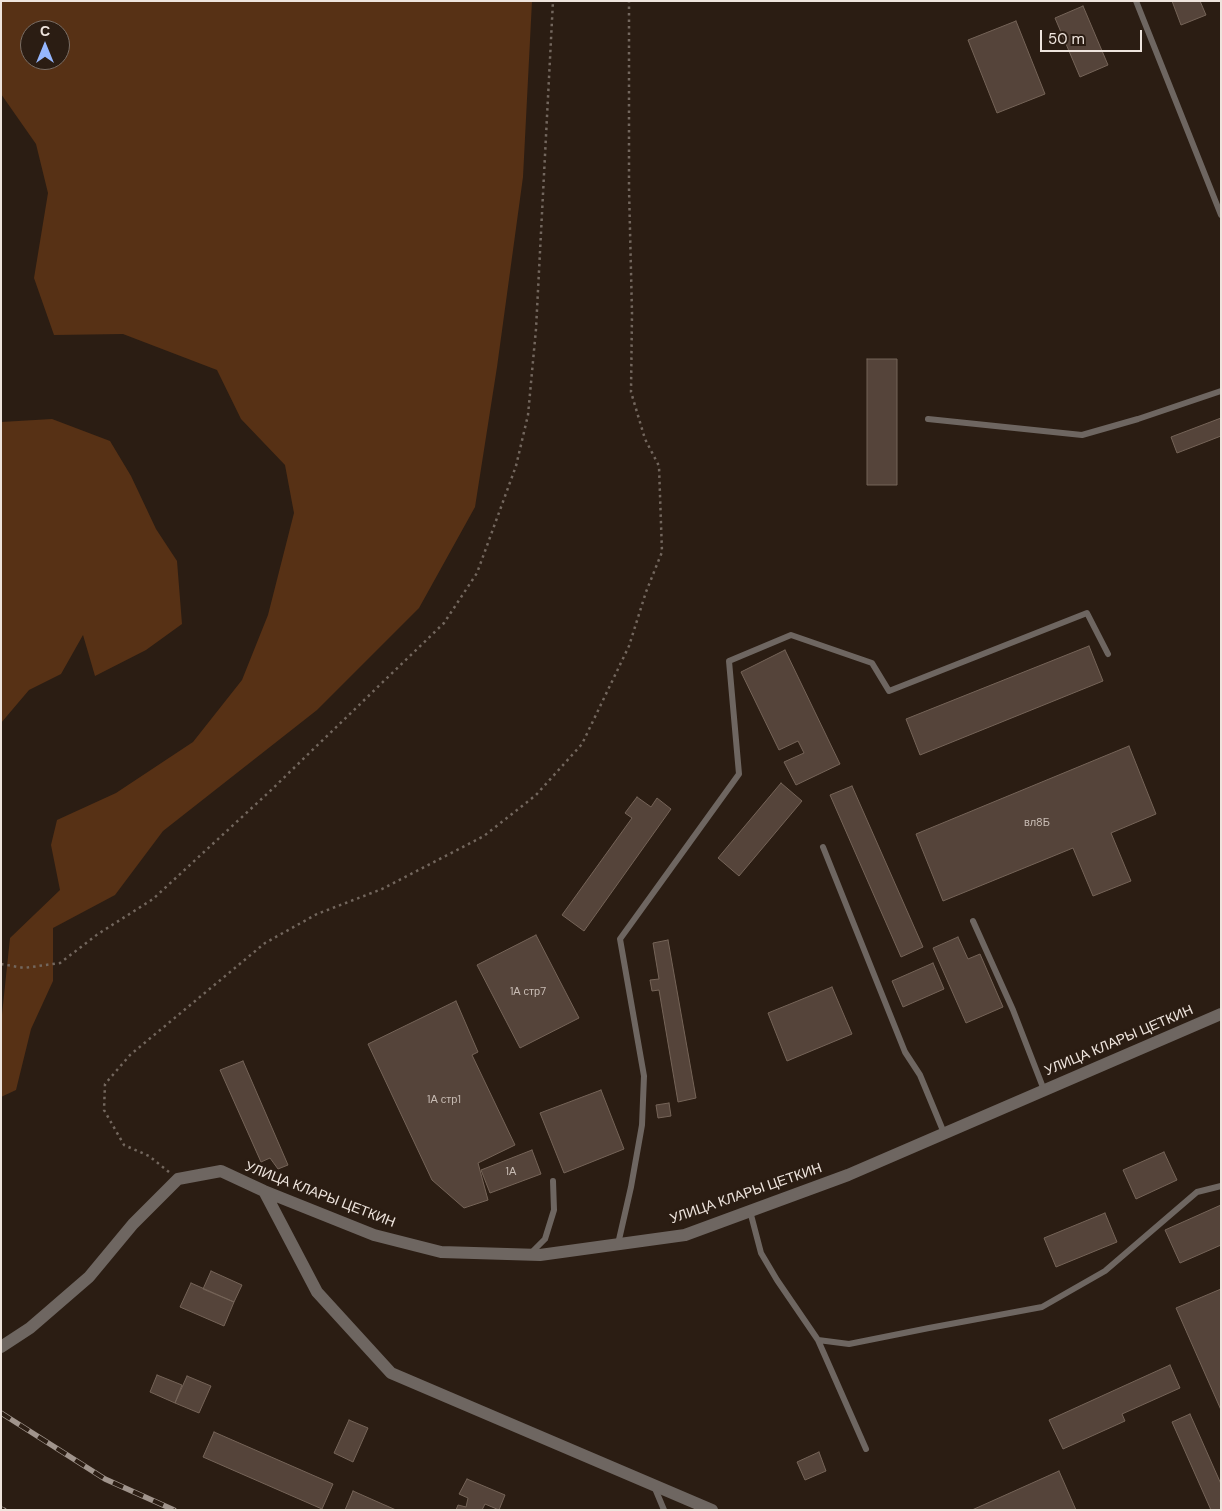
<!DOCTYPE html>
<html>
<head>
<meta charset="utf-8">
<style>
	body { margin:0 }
	#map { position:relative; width:1222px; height:1511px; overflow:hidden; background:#2b1d13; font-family:"DM Sans",sans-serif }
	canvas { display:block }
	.frame { position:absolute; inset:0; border:2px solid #eee4dd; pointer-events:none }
	.north { position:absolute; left:20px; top:20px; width:50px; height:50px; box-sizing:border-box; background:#2b1d13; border:1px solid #796d64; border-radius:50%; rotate:0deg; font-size:14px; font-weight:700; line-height:20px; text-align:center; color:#eee4dd }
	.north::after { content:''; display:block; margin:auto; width:18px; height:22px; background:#95b6fd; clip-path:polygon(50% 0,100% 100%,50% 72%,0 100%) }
	.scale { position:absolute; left:1040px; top:30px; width:102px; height:22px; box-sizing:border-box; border:2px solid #eee4dd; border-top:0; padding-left:6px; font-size:15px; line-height:18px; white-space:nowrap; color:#eee4dd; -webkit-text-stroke:4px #2b1d13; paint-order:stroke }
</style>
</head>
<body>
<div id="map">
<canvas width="1222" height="1511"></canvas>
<div class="frame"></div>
<div class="north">С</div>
<div class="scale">50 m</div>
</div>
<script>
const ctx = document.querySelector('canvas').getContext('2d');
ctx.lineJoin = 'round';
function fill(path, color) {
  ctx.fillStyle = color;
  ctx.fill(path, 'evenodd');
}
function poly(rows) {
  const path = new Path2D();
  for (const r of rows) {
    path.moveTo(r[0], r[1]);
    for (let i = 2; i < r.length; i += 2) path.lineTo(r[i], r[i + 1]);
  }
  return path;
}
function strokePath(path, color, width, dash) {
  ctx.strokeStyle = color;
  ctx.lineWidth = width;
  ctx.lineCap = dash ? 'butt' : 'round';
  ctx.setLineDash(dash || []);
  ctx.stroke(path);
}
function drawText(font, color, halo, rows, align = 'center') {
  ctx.font = font + ' "DM Sans",sans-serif';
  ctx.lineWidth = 5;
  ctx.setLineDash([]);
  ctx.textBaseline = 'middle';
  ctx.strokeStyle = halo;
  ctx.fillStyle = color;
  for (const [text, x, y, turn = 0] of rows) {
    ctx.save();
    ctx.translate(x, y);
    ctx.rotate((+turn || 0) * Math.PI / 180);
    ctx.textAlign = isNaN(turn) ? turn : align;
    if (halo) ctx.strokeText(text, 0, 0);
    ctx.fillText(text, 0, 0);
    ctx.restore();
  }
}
const green = poly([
	[1,1,532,1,523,177,497,367,475,507,419,608,317,710,163,831,115,895,53,928,53,981,31,1029,16,1090,1,1097,1,1024,10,938,60,890,51,845,57,820,116,793,193,742,242,680,268,615,294,513,285,465,241,419,217,370,123,334,54,335,34,278,48,193,36,144,1,94],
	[30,30,60,30,60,60,30,60],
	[52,419,110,441,131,476,156,529,177,561,182,624,146,650,95,676,83,635,61,674,29,690,1,723,1,422]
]);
const building = poly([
	[1172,1,1200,1,1206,15,1181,25,1172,1],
	[1083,6,1108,65,1080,77,1055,18,1083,6],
	[1016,21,1045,94,997,113,968,40,1016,21],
	[867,359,897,359,897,485,867,485,867,359],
	[1221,418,1221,436,1177,453,1171,437,1221,418],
	[1089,646,1103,681,920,755,906,719,1089,646],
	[785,650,840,764,796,785,784,762,804,753,798,741,779,750,741,672,785,650],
	[1129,746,1156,814,1111,833,1131,881,1093,896,1073,848,943,901,916,834,1129,746],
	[781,783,802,801,739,876,718,858,781,783],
	[852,786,923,947,901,957,830,795,852,786],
	[637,797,651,807,657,798,671,809,584,931,562,915,632,818,625,813,637,797],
	[536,935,579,1018,520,1048,477,965,536,935],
	[958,937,968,959,980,954,1003,1007,966,1023,933,948,958,937],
	[668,940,696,1098,678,1102,659,990,652,991,650,980,659,979,653,943,668,940],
	[933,963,944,989,903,1007,892,981,933,963],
	[832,987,852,1034,787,1061,768,1013,832,987],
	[456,1001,478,1052,472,1055,515,1145,478,1163,488,1200,464,1208,432,1180,368,1044,456,1001],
	[243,1061,288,1165,278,1169,270,1158,261,1162,220,1070,243,1061],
	[601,1090,624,1149,564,1173,540,1113,601,1090],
	[669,1103,671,1116,658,1118,656,1105,669,1103],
	[532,1150,541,1174,490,1193,481,1170,532,1150],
	[1164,1152,1177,1180,1136,1199,1123,1170,1164,1152],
	[1221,1205,1221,1245,1180,1263,1165,1230,1221,1205],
	[1105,1213,1117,1242,1056,1267,1044,1238,1105,1213],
	[211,1271,242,1285,234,1302,203,1289,211,1271],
	[191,1283,234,1302,224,1326,180,1307,191,1283],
	[1221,1289,1221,1410,1176,1308,1221,1289],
	[1170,1365,1180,1388,1122,1414,1125,1421,1063,1449,1049,1420,1170,1365],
	[157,1375,182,1385,175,1403,150,1392,157,1375],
	[187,1376,211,1386,199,1413,175,1403,187,1376],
	[1190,1414,1221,1484,1221,1510,1211,1510,1172,1422,1190,1414],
	[349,1420,368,1428,353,1462,334,1453,349,1420],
	[214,1432,333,1484,322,1509,203,1457,214,1432],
	[819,1452,826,1471,805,1480,797,1462,819,1452],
	[1059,1471,1076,1510,972,1510,1059,1471],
	[467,1479,505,1495,499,1510,485,1504,482,1510,456,1510,458,1505,466,1507,468,1498,459,1494,467,1479],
	[353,1491,396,1510,345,1510,353,1491]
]);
const path = poly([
	[1,964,24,968,60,963,98,934,153,899,268,793,444,623,477,573,516,466,528,415,536,329,553,1],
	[169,1172,149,1156,124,1145,104,1110,105,1084,130,1055,265,943,317,914,382,889,484,836,536,795,582,744,629,646,646,592,662,552,659,466,645,439,631,392,632,313,629,188,629,1]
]);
const lane = poly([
	[1136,1,1221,215],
	[928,419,1082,435,1138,419,1221,391],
	[823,847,905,1052,920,1075,944,1133],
	[973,921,1013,1010,1044,1090],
	[750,1211,761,1253,777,1280,818,1340,866,1449],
	[618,1244,631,1187,642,1125,644,1076,620,939,739,774,729,661,791,635,872,663,889,691,1087,613,1108,654],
	[530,1254,545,1239,554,1210,553,1181],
	[818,1340,849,1344,929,1328,1042,1307,1105,1271,1197,1192,1221,1186],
	[654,1486,664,1510]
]);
const street = poly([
	[264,1191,317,1292,391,1373,712,1510],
	[1,1347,30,1328,89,1277,133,1224,178,1179,221,1171,264,1191,374,1235,441,1252,540,1255,685,1235,848,1175,1221,1014]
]);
const rail = poly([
	[1,1413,105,1479,174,1510],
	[1,1509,4,1510]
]);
const numberNames = [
	["вл8Б",1037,823],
	["1А стр7",528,992],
	["1А стр1",444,1100],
	["1А",511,1172]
];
const streetNames = [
	["УЛИЦА КЛАРЫ ЦЕТКИН",1119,1041,-23],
	["УЛИЦА КЛАРЫ ЦЕТКИН",746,1194,-19],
	["УЛИЦА КЛАРЫ ЦЕТКИН",320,1195,21]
];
fill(green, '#573115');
fill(building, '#55443a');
strokePath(building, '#756458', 1);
strokePath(path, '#73675e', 2.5, [2.5, 4]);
strokePath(lane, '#6e6661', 6);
strokePath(street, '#6e6661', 12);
strokePath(rail, '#a0948c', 5.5);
strokePath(rail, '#2b1d13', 4, [11]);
drawText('11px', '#c8bcb4', null, numberNames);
drawText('14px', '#eee4dd', '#2b1d13', streetNames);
</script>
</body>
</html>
